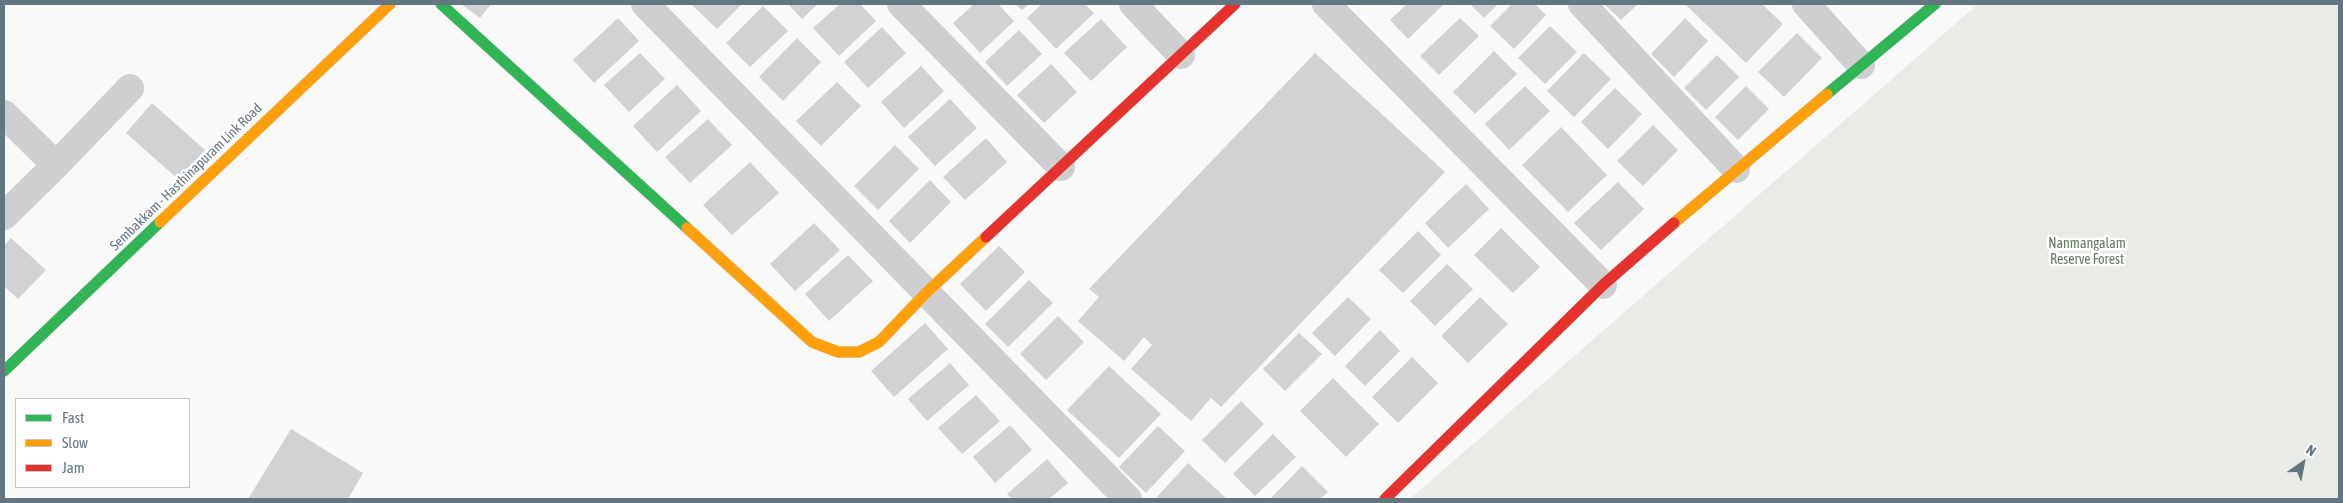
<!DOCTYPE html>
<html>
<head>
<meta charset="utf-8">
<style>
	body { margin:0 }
	#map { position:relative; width:2343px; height:503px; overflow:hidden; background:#f9f9f9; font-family:"Asap Condensed",sans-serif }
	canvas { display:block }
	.frame { position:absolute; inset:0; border:5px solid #657683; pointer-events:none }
	.legend { position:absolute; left:15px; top:398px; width:175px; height:90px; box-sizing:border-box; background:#fff; border:1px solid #c1c8cd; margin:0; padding:6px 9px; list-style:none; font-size:15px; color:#657683 }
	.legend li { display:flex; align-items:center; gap:10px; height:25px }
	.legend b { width:25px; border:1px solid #c1c8cd }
	.north { position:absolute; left:2278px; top:438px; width:50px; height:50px; -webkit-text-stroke:4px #fff; paint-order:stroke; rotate:33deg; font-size:14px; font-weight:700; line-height:20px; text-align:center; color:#657683 }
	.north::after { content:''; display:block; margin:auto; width:18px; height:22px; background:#657683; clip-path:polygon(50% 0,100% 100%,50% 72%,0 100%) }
</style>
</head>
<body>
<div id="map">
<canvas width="2343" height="503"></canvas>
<div class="frame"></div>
<ul class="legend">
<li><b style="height:6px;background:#30b455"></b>Fast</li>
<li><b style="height:6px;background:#ff9f0a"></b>Slow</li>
<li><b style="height:6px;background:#e5322d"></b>Jam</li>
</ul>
<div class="north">N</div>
</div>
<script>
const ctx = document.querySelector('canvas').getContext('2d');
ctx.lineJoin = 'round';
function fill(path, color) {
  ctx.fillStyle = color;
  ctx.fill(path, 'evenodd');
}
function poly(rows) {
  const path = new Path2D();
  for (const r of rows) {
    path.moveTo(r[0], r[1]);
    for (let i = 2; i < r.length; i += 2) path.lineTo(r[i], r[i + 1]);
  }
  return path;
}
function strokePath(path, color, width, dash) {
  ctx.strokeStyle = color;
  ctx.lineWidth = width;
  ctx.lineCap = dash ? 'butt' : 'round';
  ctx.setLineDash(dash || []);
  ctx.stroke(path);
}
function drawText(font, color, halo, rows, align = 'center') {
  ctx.font = font + ' "Asap Condensed",sans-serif';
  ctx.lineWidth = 5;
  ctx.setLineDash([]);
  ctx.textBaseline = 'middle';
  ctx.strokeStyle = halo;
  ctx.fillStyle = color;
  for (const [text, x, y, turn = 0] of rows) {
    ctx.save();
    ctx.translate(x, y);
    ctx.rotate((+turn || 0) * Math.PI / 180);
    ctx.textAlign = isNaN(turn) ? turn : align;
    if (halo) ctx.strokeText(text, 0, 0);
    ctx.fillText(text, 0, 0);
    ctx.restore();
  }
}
const green = poly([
	[1978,4,2339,4,2339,499,1410,499]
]);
const building = poly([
	[461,4,491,4,480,18],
	[691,4,742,4,717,29],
	[788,4,818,4,802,19],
	[840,4,860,4,876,21,839,56,813,28],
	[974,4,998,4,1014,21,980,53,953,23],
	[1015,4,1029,4,1022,10],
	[1042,4,1085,4,1094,13,1056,49,1027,18],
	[1407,4,1444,4,1408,39,1390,20],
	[1470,4,1498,4,1484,18],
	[1512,4,1535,4,1546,15,1514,49,1490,26],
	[1604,4,1638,4,1621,20],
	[1685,4,1762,4,1783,24,1746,63],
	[763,6,788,31,750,67,726,43],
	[618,18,639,41,594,83,573,60],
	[1460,18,1479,36,1439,75,1420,56],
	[1685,18,1708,41,1674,77,1651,54],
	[1101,19,1127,47,1091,81,1064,53],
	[1550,26,1577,52,1545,84,1518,58],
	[882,27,906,53,868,88,844,62],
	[1019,30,1042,54,1007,86,985,62],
	[1797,33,1822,58,1784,97,1758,72],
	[797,38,821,62,783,101,759,77],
	[1494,51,1517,74,1475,114,1453,92],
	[640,53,665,79,629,112,604,85],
	[1315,53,1445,172,1221,407,1211,398,1191,421,1131,369,1152,345,1144,337,1124,361,1078,321,1099,297,1089,289],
	[1584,53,1611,79,1574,117,1547,91],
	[1717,55,1739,77,1706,110,1684,88],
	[1051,64,1077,92,1044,123,1017,95],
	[921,66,944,91,904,128,881,102],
	[837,82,861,106,821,146,796,121],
	[677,85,701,111,657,152,633,126],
	[1525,86,1550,111,1509,150,1485,124],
	[1746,86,1769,109,1738,140,1715,117],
	[1615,88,1642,114,1608,149,1581,122],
	[950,99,977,128,935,166,908,137],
	[152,103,205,150,179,180,126,133],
	[708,119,732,145,690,183,665,157],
	[1653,125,1678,150,1643,186,1617,161],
	[1561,127,1607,175,1568,212,1522,165],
	[986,138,1007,162,965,200,943,177],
	[895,145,919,169,878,210,854,186],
	[750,162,779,193,732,235,703,205],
	[930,180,951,202,910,243,889,221],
	[1618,182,1644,209,1601,250,1574,223],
	[1466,184,1489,209,1448,248,1425,223],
	[814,223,840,250,795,291,770,264],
	[1501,228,1540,267,1513,293,1474,255],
	[1418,231,1441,255,1403,293,1379,270],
	[11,238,46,270,18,299,4,286,4,246],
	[999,246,1025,272,986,311,960,284],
	[848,255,873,281,829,321,805,294],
	[1447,264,1473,289,1435,326,1410,301],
	[1029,280,1053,303,1008,347,985,324],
	[1348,297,1371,319,1335,356,1312,333],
	[1480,297,1508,324,1468,363,1441,336],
	[1058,316,1084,342,1046,380,1020,354],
	[925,323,948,349,894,397,871,371],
	[1380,330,1400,351,1365,386,1345,366],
	[1299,333,1322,354,1285,391,1263,369],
	[1412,357,1438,383,1398,423,1372,397],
	[950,363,969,385,927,421,908,399],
	[1109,366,1161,414,1119,458,1067,410],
	[1333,378,1379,424,1346,457,1300,411],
	[976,395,1000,421,962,454,938,428],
	[1241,401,1264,424,1225,463,1202,440],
	[1010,425,1032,450,995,483,973,457],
	[1158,426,1185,451,1146,493,1119,467],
	[291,429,363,473,348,499,248,499],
	[1273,434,1296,457,1255,496,1233,474],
	[1047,459,1068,483,1049,499,1012,499,1007,494],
	[1188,463,1226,498,1224,499,1155,499],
	[1302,466,1328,492,1320,499,1270,499]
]);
const street = poly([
	[645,4,1128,499],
	[901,4,1061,167],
	[1133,4,1181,55],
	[1326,4,1603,285],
	[1582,4,1736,169],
	[1806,4,1861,65],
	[4,114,56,165,4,216],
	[56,165,130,88]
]);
const fast = poly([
	[441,4,687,228],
	[1827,94,1935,4],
	[4,371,160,222]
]);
const slow = poly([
	[160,222,390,4],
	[1674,223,1827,94],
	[687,228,812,342,838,352,859,352,879,342,926,293,986,237]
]);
const jam = poly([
	[986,237,1235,4],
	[1385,499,1603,285,1674,223]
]);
const streetNames = [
	["Sembakkam - Hasthinapuram Link Road",186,177,-44]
];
const parkNames = [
	["Nanmangalam",2087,244],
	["Reserve Forest",2087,260]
];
fill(green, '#e8ebe6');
fill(building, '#d0d2d3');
strokePath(fast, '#d5d6d7', 12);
strokePath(slow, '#d5d6d7', 12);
strokePath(jam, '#d5d6d7', 12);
strokePath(street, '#cecfd0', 28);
strokePath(fast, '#30b455', 11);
strokePath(slow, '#ff9f0a', 11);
strokePath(jam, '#e5322d', 11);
drawText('14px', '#657683', '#fff', streetNames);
drawText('14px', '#687a64', '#fff', parkNames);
</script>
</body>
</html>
